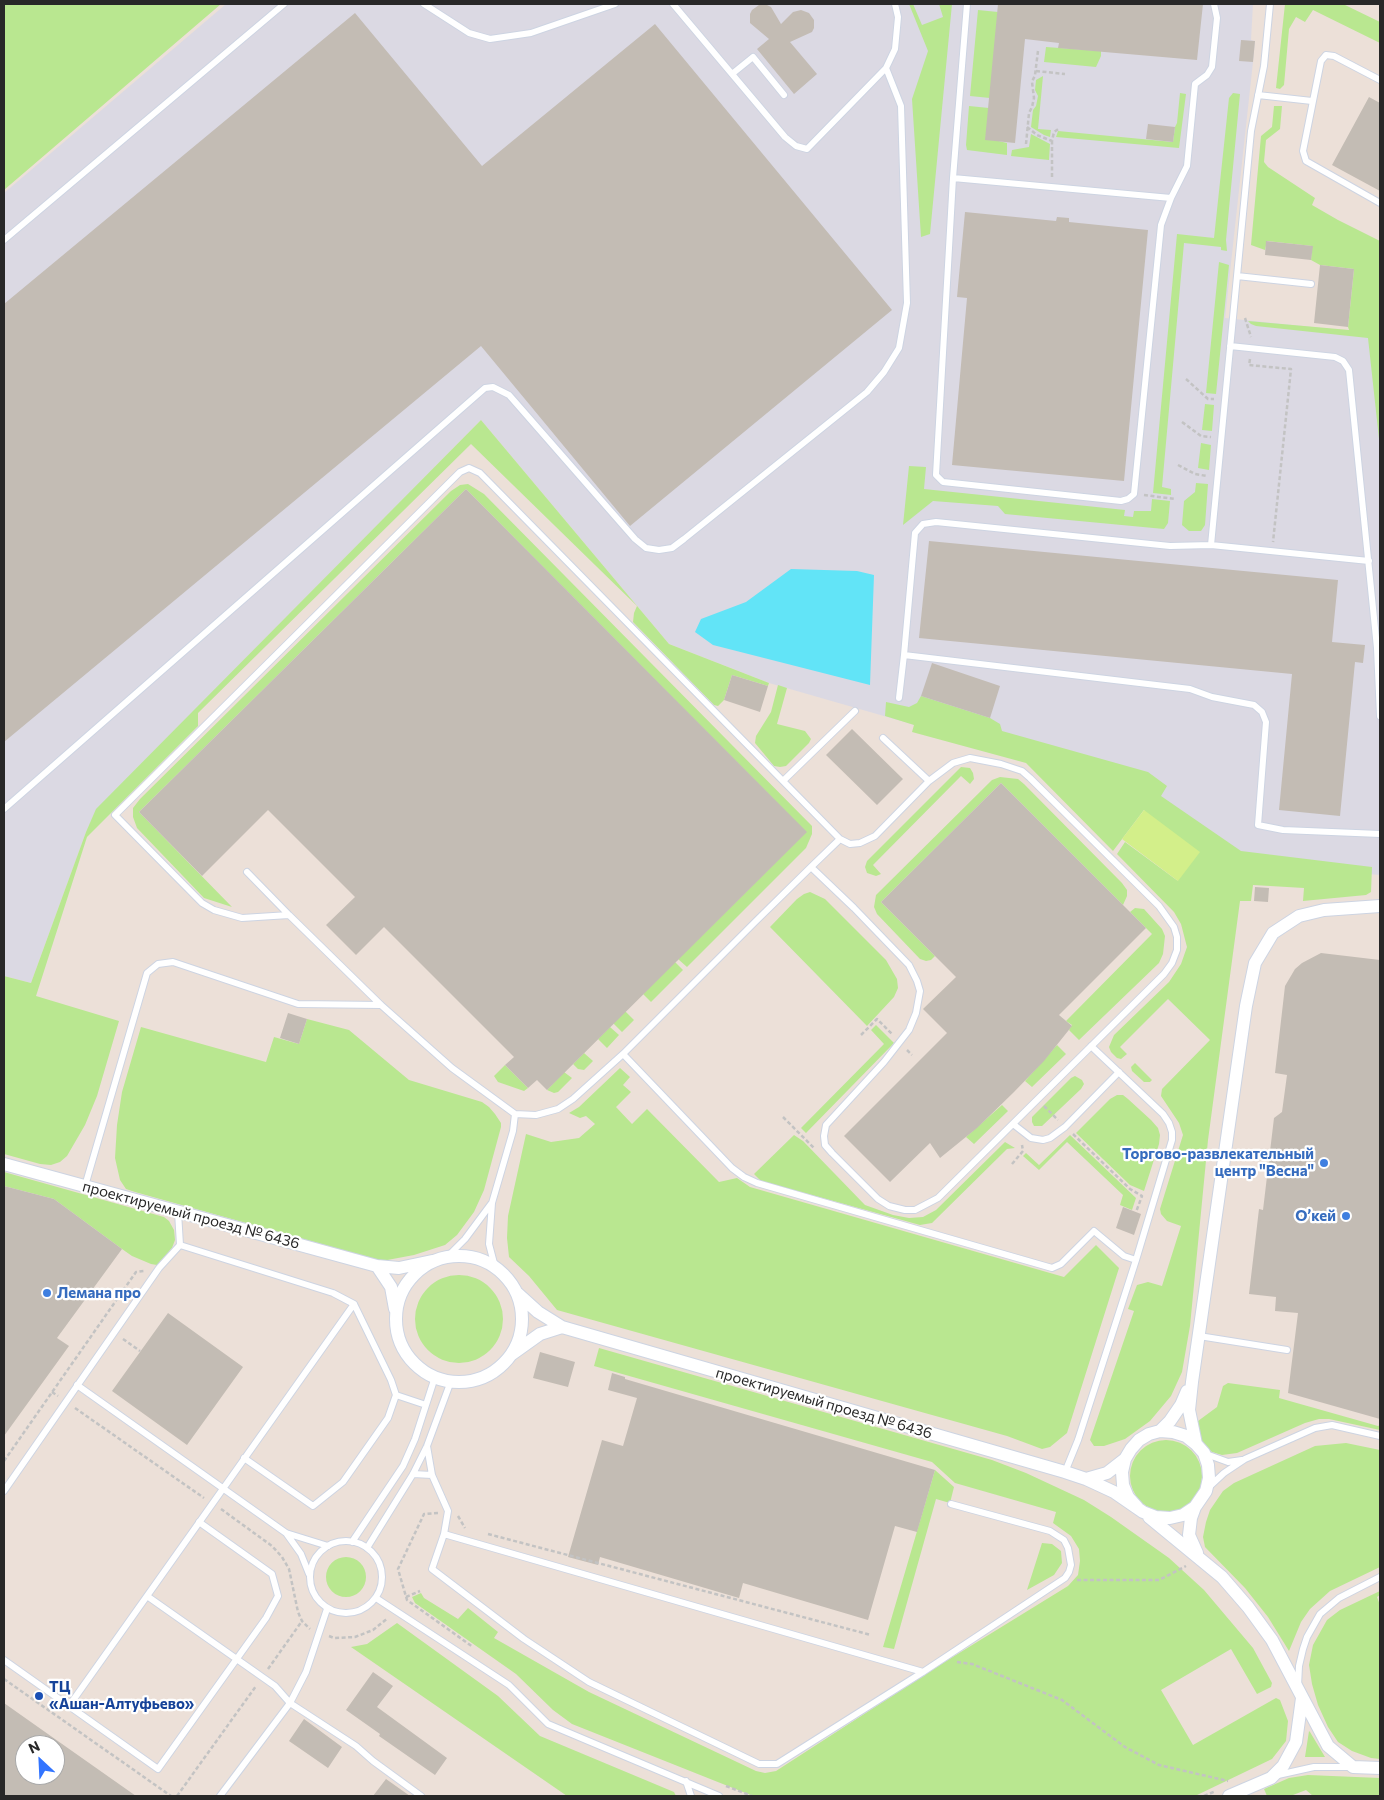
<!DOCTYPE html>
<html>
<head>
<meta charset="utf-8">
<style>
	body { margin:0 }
	#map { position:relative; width:1384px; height:1800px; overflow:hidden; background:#ece0d8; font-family:Commissioner,sans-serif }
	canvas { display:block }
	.frame { position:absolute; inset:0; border:5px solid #282828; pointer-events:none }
	.north { position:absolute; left:15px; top:1735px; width:50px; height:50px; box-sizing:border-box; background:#fff; border:1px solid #a9a9a9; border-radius:50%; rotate:335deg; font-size:14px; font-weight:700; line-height:20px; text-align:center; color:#282828 }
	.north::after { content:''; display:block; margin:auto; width:18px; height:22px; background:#3274ff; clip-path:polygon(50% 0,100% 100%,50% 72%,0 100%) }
</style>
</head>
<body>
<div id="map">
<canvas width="1384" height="1800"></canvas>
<div class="frame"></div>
<div class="north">N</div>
</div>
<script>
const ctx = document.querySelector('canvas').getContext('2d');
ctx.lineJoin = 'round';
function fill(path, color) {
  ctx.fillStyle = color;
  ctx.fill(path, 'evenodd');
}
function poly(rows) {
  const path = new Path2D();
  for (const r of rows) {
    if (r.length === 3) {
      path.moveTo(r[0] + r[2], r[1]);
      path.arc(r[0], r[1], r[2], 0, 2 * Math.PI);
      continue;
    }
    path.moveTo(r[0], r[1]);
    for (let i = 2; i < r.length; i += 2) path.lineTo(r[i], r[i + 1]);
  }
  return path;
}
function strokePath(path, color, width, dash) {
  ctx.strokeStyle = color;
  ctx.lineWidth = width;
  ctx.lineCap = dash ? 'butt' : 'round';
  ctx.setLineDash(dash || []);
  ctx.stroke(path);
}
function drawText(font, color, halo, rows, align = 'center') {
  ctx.font = font + ' Commissioner,sans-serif';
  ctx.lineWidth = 4.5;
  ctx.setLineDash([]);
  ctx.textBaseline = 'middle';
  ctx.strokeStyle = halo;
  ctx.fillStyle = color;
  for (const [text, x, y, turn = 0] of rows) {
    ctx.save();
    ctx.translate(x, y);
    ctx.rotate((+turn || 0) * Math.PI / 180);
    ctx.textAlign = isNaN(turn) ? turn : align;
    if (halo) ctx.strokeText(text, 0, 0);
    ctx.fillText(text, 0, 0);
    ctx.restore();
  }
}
const industrial = poly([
	[226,4,1253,4,1251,40,1255,41,1253,62,1225,318,1380,334,1380,875,1236,863,1117,783,769,683,669,644,481,420,97,809,86,832,31,983,4,976,4,193]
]);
const green = poly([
	[4,4,221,4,4,190],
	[909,4,913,4,922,25,943,17,939,4,952,4,930,234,921,237,912,99,928,51],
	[1285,4,1343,4,1380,22,1380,43,1313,10,1305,22,1296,17,1289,29,1284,85,1280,89,1276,88],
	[978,10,998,12,990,98,970,96],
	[1046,47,1101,51,1101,56,1096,67,1044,62],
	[1043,76,1038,129,1051,130,1050,137,1044,135,1031,127,1033,110,1036,106,1038,96,1035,90,1036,80],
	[1180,93,1186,94,1179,148,1056,137,1058,131,1173,142,1175,127,1177,123],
	[1233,93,1240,94,1226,240,1227,251,1221,250,1221,247,1184,243,1162,487,1171,489,1171,495,1153,493,1177,234,1214,238,1229,98],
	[969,106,989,108,986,138,1007,143,1007,155,967,150,966,145],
	[1274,106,1282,106,1280,129,1266,140,1264,162,1268,167,1315,198,1312,205,1338,220,1380,241,1380,448,1368,338,1256,326,1251,324,1248,321,1349,330,1348,327,1354,269,1320,265,1311,260,1312,246,1267,241,1265,250,1251,245,1261,136,1272,127],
	[1031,134,1050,144,1049,160,1011,156,1012,150,1029,147],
	[1219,262,1229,265,1216,394,1206,393],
	[1205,404,1214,405,1212,431,1202,430],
	[481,420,669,644,769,683,768,686,732,675,724,700,718,706,714,705,633,622,634,613,637,606,471,444,198,713,198,726,87,837,36,996,119,1021,97,1096,85,1125,67,1156,60,1162,51,1165,40,1164,4,1154,4,976,31,983,86,832,96,809],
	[1201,443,1211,445,1209,470,1198,468],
	[909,466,926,467,924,489,1125,510,1124,516,1133,517,1134,511,1151,511,1152,499,1170,501,1168,523,1164,529,1005,514,998,506,933,501,903,525],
	[1196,483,1208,484,1205,525,1201,531,1189,531,1182,525,1184,501,1195,492],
	[468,484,484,494,812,826,812,834,806,848,687,967,678,959,806,832,466,489,139,812,232,907,204,898,137,828,133,817,133,808,140,799,451,491,460,485],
	[778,685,787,688,777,724,805,731,811,739,809,743,786,766,780,767,774,766,755,743,756,736,771,712],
	[921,696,990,718,1000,724,1002,731,1148,772,1167,786,1161,796,1241,851,1372,867,1371,892,1366,895,1303,901,1304,888,1253,885,1251,901,1240,901,1208,1140,1190,1326,1182,1372,1171,1396,1150,1421,1125,1439,1104,1446,1094,1446,1090,1440,1134,1311,1128,1309,1137,1285,1148,1282,1162,1286,1181,1226,1167,1221,1161,1214,1160,1209,1183,1135,1179,1123,1161,1096,1162,1089,1210,1040,1168,999,1120,1047,1127,1054,1121,1059,1117,1058,1111,1052,1109,1047,1114,1035,1169,982,1181,964,1187,947,1181,924,1174,912,1117,854,1125,842,1178,881,1144,810,1113,851,1026,763,912,732,914,725,885,716,886,702,909,707,917,703],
	[961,767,970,768,973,773,974,779,970,784,961,776,873,865,881,874,876,876,867,873,865,867,867,861],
	[1000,777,1018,779,1024,784,1122,883,1127,890,1127,896,1123,905,1001,783,881,902,935,956,931,960,926,961,920,959,877,914,874,907,876,895,992,780],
	[810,892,825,899,886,960,897,979,898,988,894,997,867,1026,770,927,797,899,804,894],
	[1135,908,1144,909,1162,929,1165,936,1163,954,1159,963,1079,1040,1069,1030,1072,1025,1066,1021,1152,934,1130,912],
	[675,962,683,970,651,1002,643,994],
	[625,1011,634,1020,622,1032,613,1023],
	[307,1019,349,1030,409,1080,482,1102,489,1107,495,1114,501,1123,501,1127,484,1190,474,1212,457,1235,445,1245,414,1255,382,1261,135,1192,126,1189,120,1180,115,1158,117,1125,122,1092,141,1027,266,1062,274,1037,299,1044],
	[876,1025,894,1043,806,1133,801,1128,884,1044,871,1030],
	[610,1027,619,1035,607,1048,598,1039],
	[1057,1045,1066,1054,1032,1087,1025,1081],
	[584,1053,593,1061,584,1070,578,1069,573,1064],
	[1135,1063,1152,1080,1150,1082,1144,1082,1132,1071,1131,1067],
	[505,1065,528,1088,524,1091,498,1082,494,1076],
	[620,1068,630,1077,623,1085,631,1092,616,1107,632,1124,647,1109,719,1182,737,1178,750,1187,1064,1277,1096,1245,1119,1268,1067,1433,1050,1447,1042,1449,1007,1436,557,1310,529,1276,509,1257,507,1238,508,1216,526,1134,551,1142,579,1138,595,1124,586,1116,580,1118,569,1113,579,1107],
	[564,1072,572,1078,558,1092,554,1093,547,1090],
	[1075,1076,1082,1080,1084,1084,1081,1089,1042,1126,1034,1126,1032,1122,1032,1117,1071,1078],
	[1117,1095,1123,1095,1128,1099,1151,1120,1158,1128,1160,1135,1159,1144,1144,1191,1130,1185,1076,1133,1110,1099],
	[1002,1105,1008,1111,974,1144,966,1137],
	[794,1135,803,1141,865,1205,893,1215,909,1218,923,1217,936,1210,1005,1142,1015,1148,1007,1149,932,1223,920,1225,761,1181,754,1174],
	[1070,1135,1136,1198,1132,1210,1120,1205,1123,1195,1067,1142,1039,1170,1023,1156,1026,1153,1039,1165],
	[4,1172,164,1217,169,1221,174,1230,175,1240,172,1248,157,1265,151,1264,132,1256,122,1249,54,1199,4,1186],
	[459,1319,44],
	[599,1348,992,1460,1026,1473,1084,1500,1111,1517,1169,1558,1204,1590,1253,1648,1272,1683,1271,1687,1257,1694,1231,1649,1161,1690,1193,1745,1276,1698,1280,1700,1288,1721,1286,1741,1272,1759,1195,1796,753,1796,572,1724,553,1710,516,1674,415,1603,412,1597,421,1593,424,1598,458,1619,468,1608,498,1632,494,1638,589,1692,756,1771,765,1773,776,1771,943,1663,1068,1586,1078,1575,1080,1561,1079,1549,1071,1536,1053,1523,1056,1512,955,1483,932,1462,594,1366],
	[1228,1383,1280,1390,1279,1398,1378,1426,1380,1425,1380,1430,1329,1419,1319,1419,1305,1423,1237,1453,1222,1455,1212,1452,1205,1446,1199,1438,1198,1421,1217,1407,1223,1386],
	[1166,1476,36],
	[1346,1443,1380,1450,1380,1567,1330,1591,1310,1609,1301,1622,1289,1651,1268,1617,1245,1588,1205,1547,1203,1537,1206,1522,1210,1510,1223,1491,1234,1483,1315,1446],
	[935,1470,954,1487,950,1503,936,1499,894,1649,883,1647],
	[1042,1543,1052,1544,1061,1551,1062,1563,1054,1575,1027,1590],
	[346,1577,20],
	[1380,1591,1380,1595,1377,1597,1380,1605,1380,1759,1371,1758,1352,1751,1338,1742,1328,1727,1318,1705,1312,1684,1309,1665,1313,1645,1327,1620,1340,1610],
	[397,1623,498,1696,540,1736,674,1792,676,1796,567,1796,351,1647,367,1644],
	[1309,1731,1310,1732,1325,1757,1305,1757],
	[1308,1775,1380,1778,1380,1796,1313,1796,1306,1790,1293,1795,1293,1796,1267,1796,1264,1789,1289,1778]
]);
const pitch = poly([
	[1144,810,1200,852,1178,881,1122,839]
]);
const water = poly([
	[791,569,857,571,874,575,870,685,713,645,695,632,701,619,746,602]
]);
const building = poly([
	[998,4,1203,4,1197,60,1058,48,1059,43,1025,39,1015,143,985,140],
	[759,5,767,5,771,7,781,24,793,12,801,10,809,13,814,20,814,28,812,32,790,42,817,74,794,94,757,49,769,39,750,23,750,14,752,10],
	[355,13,482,166,655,24,892,310,630,526,481,346,4,742,4,304],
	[1241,40,1255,41,1253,62,1239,61],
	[1369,97,1380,103,1380,191,1332,165],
	[1148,124,1175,127,1173,142,1146,139],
	[965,212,1056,221,1057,217,1069,218,1069,222,1148,230,1124,481,952,465,967,298,957,297],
	[1266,241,1313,246,1311,260,1265,255],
	[1320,265,1354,269,1348,327,1314,323],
	[466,489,807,832,547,1090,537,1080,528,1088,505,1065,514,1057,384,927,356,955,326,925,355,897,268,810,202,876,139,812],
	[929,541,1338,580,1332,642,1365,645,1363,663,1355,662,1340,816,1279,810,1292,674,919,638],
	[932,663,1000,686,990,718,921,696],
	[732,675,768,686,760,712,724,700],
	[852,729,903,779,877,805,826,755],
	[1001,783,1146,928,1059,1015,1072,1026,1044,1061,1014,1092,977,1128,940,1158,930,1143,890,1182,844,1136,947,1033,923,1009,956,977,881,902],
	[1255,887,1269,888,1268,902,1254,901],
	[1321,953,1380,960,1380,1419,1288,1393,1298,1313,1275,1311,1276,1297,1249,1294,1259,1209,1263,1210,1274,1118,1282,1112,1287,1075,1275,1073,1285,986,1295,969,1302,963],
	[288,1013,307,1019,299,1044,280,1038],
	[4,1186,54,1199,122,1249,57,1338,69,1346,4,1436],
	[1123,1207,1141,1214,1134,1235,1116,1228],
	[168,1313,243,1367,187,1445,112,1391],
	[540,1352,575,1362,568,1387,533,1378],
	[612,1373,625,1377,625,1379,935,1470,917,1532,895,1526,868,1620,743,1583,739,1598,600,1557,598,1565,568,1557,602,1440,623,1446,637,1398,608,1390],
	[373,1672,393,1686,377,1707,447,1758,435,1775,379,1736,380,1734,346,1710],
	[4,1703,55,1739,136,1796,4,1796],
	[25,1745,55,1745,55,1775,25,1775],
	[304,1719,342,1747,328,1768,289,1741],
	[386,1779,410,1796,373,1796]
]);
const path = poly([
	[1036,71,1065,74],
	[1027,127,1037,135,1052,141,1054,132,1060,128],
	[1026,144,1029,113,1032,107,1034,98,1032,82,1035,75,1038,51],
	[1052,177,1052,141],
	[1245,318,1251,337],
	[1250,359,1249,365,1291,369,1273,542],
	[1186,379,1208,399,1214,399],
	[1182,422,1201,436,1211,437],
	[1178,465,1195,474,1207,476],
	[1144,495,1175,499],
	[861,1035,877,1019,893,1035],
	[907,1050,912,1055],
	[1044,1106,1058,1120],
	[783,1117,815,1149],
	[1073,1134,1130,1189,1142,1196,1136,1212],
	[1012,1164,1023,1151,1022,1145],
	[123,1339,140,1351],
	[52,1392,58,1396],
	[75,1408,204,1498],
	[4,1461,136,1272,144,1271],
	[221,1509,272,1546,282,1557,289,1569,298,1612,302,1621,310,1629],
	[438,1513,424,1514,398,1569,407,1600,473,1647],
	[458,1516,465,1528],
	[488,1534,871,1635],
	[1077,1580,1159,1580,1186,1566],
	[406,1597,420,1591],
	[329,1636,334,1638,355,1637,373,1630,388,1618],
	[957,1662,972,1664,1062,1700,1125,1747,1159,1765,1228,1781],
	[268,1669,302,1621],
	[4,1679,171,1796],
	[726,1786,752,1796],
	[177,1796,256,1686],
	[1204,1796,1216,1791]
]);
const service = poly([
	[424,4,469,33,490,39,531,33,615,4],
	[673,4,785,137,796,146,807,149,886,68],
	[967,4,953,178,936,475,943,482,1121,501,1128,499,1134,494,1161,225,1171,198,1187,166,1195,84,1207,75,1212,67,1217,18,1214,4],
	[732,74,753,57,784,95],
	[1380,80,1334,56,1326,55,1321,61,1303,151,1306,161,1380,203],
	[1258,95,1312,101],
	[953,178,1171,198],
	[4,240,284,4],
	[1237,276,1311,284],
	[1230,346,1335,357,1343,361,1349,370,1377,648,1380,716],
	[1211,545,1251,131,1264,66,1270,4],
	[1369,561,1211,545,1170,546,936,522,923,524,915,533,904,655,1190,689,1212,697,1254,705,1262,712,1266,722,1258,825,1283,830,1380,834],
	[899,698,904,655],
	[883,738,929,781],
	[783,781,855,711],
	[4,809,485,388,493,387,509,395,635,539,646,548,659,550,672,548,684,539,867,392,884,372,899,348,907,303,901,106,886,68,895,49,898,17,895,4],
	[811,867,854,908,909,965,917,981,920,991,916,1013,909,1030,884,1062,826,1125,824,1136,825,1145,832,1153,878,1199,889,1206,905,1210,915,1210,938,1198,1164,974,1172,963,1177,950,1177,937,1174,927,1159,906,1030,778,1022,771,1001,764,970,758,953,763,929,781,875,836,860,843,850,844,840,839,480,473,469,468,460,472,115,815,202,903,214,910,242,918,289,915,381,1005,452,1068,515,1114,536,1115,558,1109,573,1099,623,1054,755,922,811,867,840,839],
	[247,872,289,915],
	[623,1054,732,1168,744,1177,757,1183,1052,1268,1061,1264,1094,1231,1124,1256,1136,1260],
	[1013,1124,1031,1138,1043,1140,1050,1138,1065,1127,1119,1072],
	[85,1186,147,973,158,964,173,962,298,1004,381,1005],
	[180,1245,333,1293,354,1304,391,1380,396,1395,388,1418,343,1482,313,1506,244,1458],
	[448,1256,465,1239,491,1204],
	[495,1267,489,1244,492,1203,513,1131,515,1114],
	[1199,1336,1287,1350],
	[77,1385,286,1533,328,1546],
	[396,1395,426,1405],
	[427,1446,432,1475,448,1511,444,1534,923,1672],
	[1206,1454,1228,1462,1242,1460],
	[1065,1472,1078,1440,1136,1260,1172,1140,1172,1132,1169,1123,1163,1114,1091,1046],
	[413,1474,432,1475],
	[1210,1486,1224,1473,1245,1459,1315,1428,1332,1425,1380,1436],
	[4,1491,159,1268,180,1245,178,1212],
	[286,1533,301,1554,309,1574],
	[444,1534,432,1569,524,1639,589,1682,759,1764,777,1764,923,1672,1065,1578,1069,1572,1071,1565,1068,1548,1064,1540,1050,1531,951,1504],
	[346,1577,36],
	[352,1542,403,1466,415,1439,435,1377],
	[367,1548,413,1474,427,1446,451,1381],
	[147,1596,275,1686,290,1703,356,1746,373,1761,421,1796],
	[376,1598,509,1685,548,1724,719,1796],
	[4,1660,158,1769,266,1618,278,1596,272,1574,199,1522],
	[1298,1686,1299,1666,1303,1649,1307,1637,1320,1614,1339,1598,1380,1577],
	[69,1706,354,1304],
	[1278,1775,1314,1767,1349,1767],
	[686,1781,691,1796],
	[220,1796,290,1703,306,1672,327,1609]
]);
const minor = poly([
	[4,1164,377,1266,399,1268,432,1261],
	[459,1319,63],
	[377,1266,391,1287,395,1309],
	[517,1293,538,1312,562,1327,1065,1472,1086,1479,1114,1492,1143,1512,1156,1517,1170,1518,1183,1515,1195,1507,1206,1491,1209,1478,1208,1465,1204,1453,1196,1444,1186,1436,1173,1432,1160,1431,1149,1434,1139,1440,1131,1449,1125,1459,1122,1472,1123,1485,1128,1497,1137,1507],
	[512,1354,540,1334,562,1327],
	[1160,1431,1170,1421,1181,1405,1187,1391],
	[1196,1444,1189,1410,1192,1382,1246,1006,1255,963,1273,933,1299,916,1324,910,1380,906],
	[1086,1479,1107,1473,1125,1459],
	[1195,1507,1191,1518,1189,1535,1197,1553],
	[1149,1517,1222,1577,1248,1607,1272,1640,1328,1746,1353,1767,1380,1768],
	[1229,1796,1271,1778,1283,1766,1296,1742,1302,1698]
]);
const markers = [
	[1324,1163,5,"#3f7fe0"],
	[1346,1216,5,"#3f7fe0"],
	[47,1293,5,"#3f7fe0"],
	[39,1696,5,"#1a4fb4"]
];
const shopNames = [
	["Торгово-развлекательный",1314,1154],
	["центр \"Весна\"",1314,1171],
	["О’кей",1336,1216],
	["Лемана про",57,1293,"left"]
];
const streetNames = [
	["проектируемый проезд № 6436",191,1215,15],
	["проектируемый проезд № 6436",824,1403,16]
];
const transitNames = [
	["ТЦ",49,1687],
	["«Ашан-Алтуфьево»",49,1704]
];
fill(industrial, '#dbd9e3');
fill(green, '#b9e790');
fill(pitch, '#d3ef8a');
fill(water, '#62e4f7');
fill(building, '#c3bcb4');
strokePath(service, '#cdd4e2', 8);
strokePath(minor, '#cdd4e2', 14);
strokePath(path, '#c3c3c3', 2.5, [4, 2.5]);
strokePath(service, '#fff', 6);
strokePath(minor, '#fff', 12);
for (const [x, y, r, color] of markers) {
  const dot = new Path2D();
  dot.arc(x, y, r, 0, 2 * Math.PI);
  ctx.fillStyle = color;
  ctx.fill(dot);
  strokePath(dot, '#fff', 2);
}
drawText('bold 15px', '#366cbe', '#fff', shopNames, 'right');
drawText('15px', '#282828', '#fff', streetNames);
drawText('bold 15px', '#164399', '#fff', transitNames, 'left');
</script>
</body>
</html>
